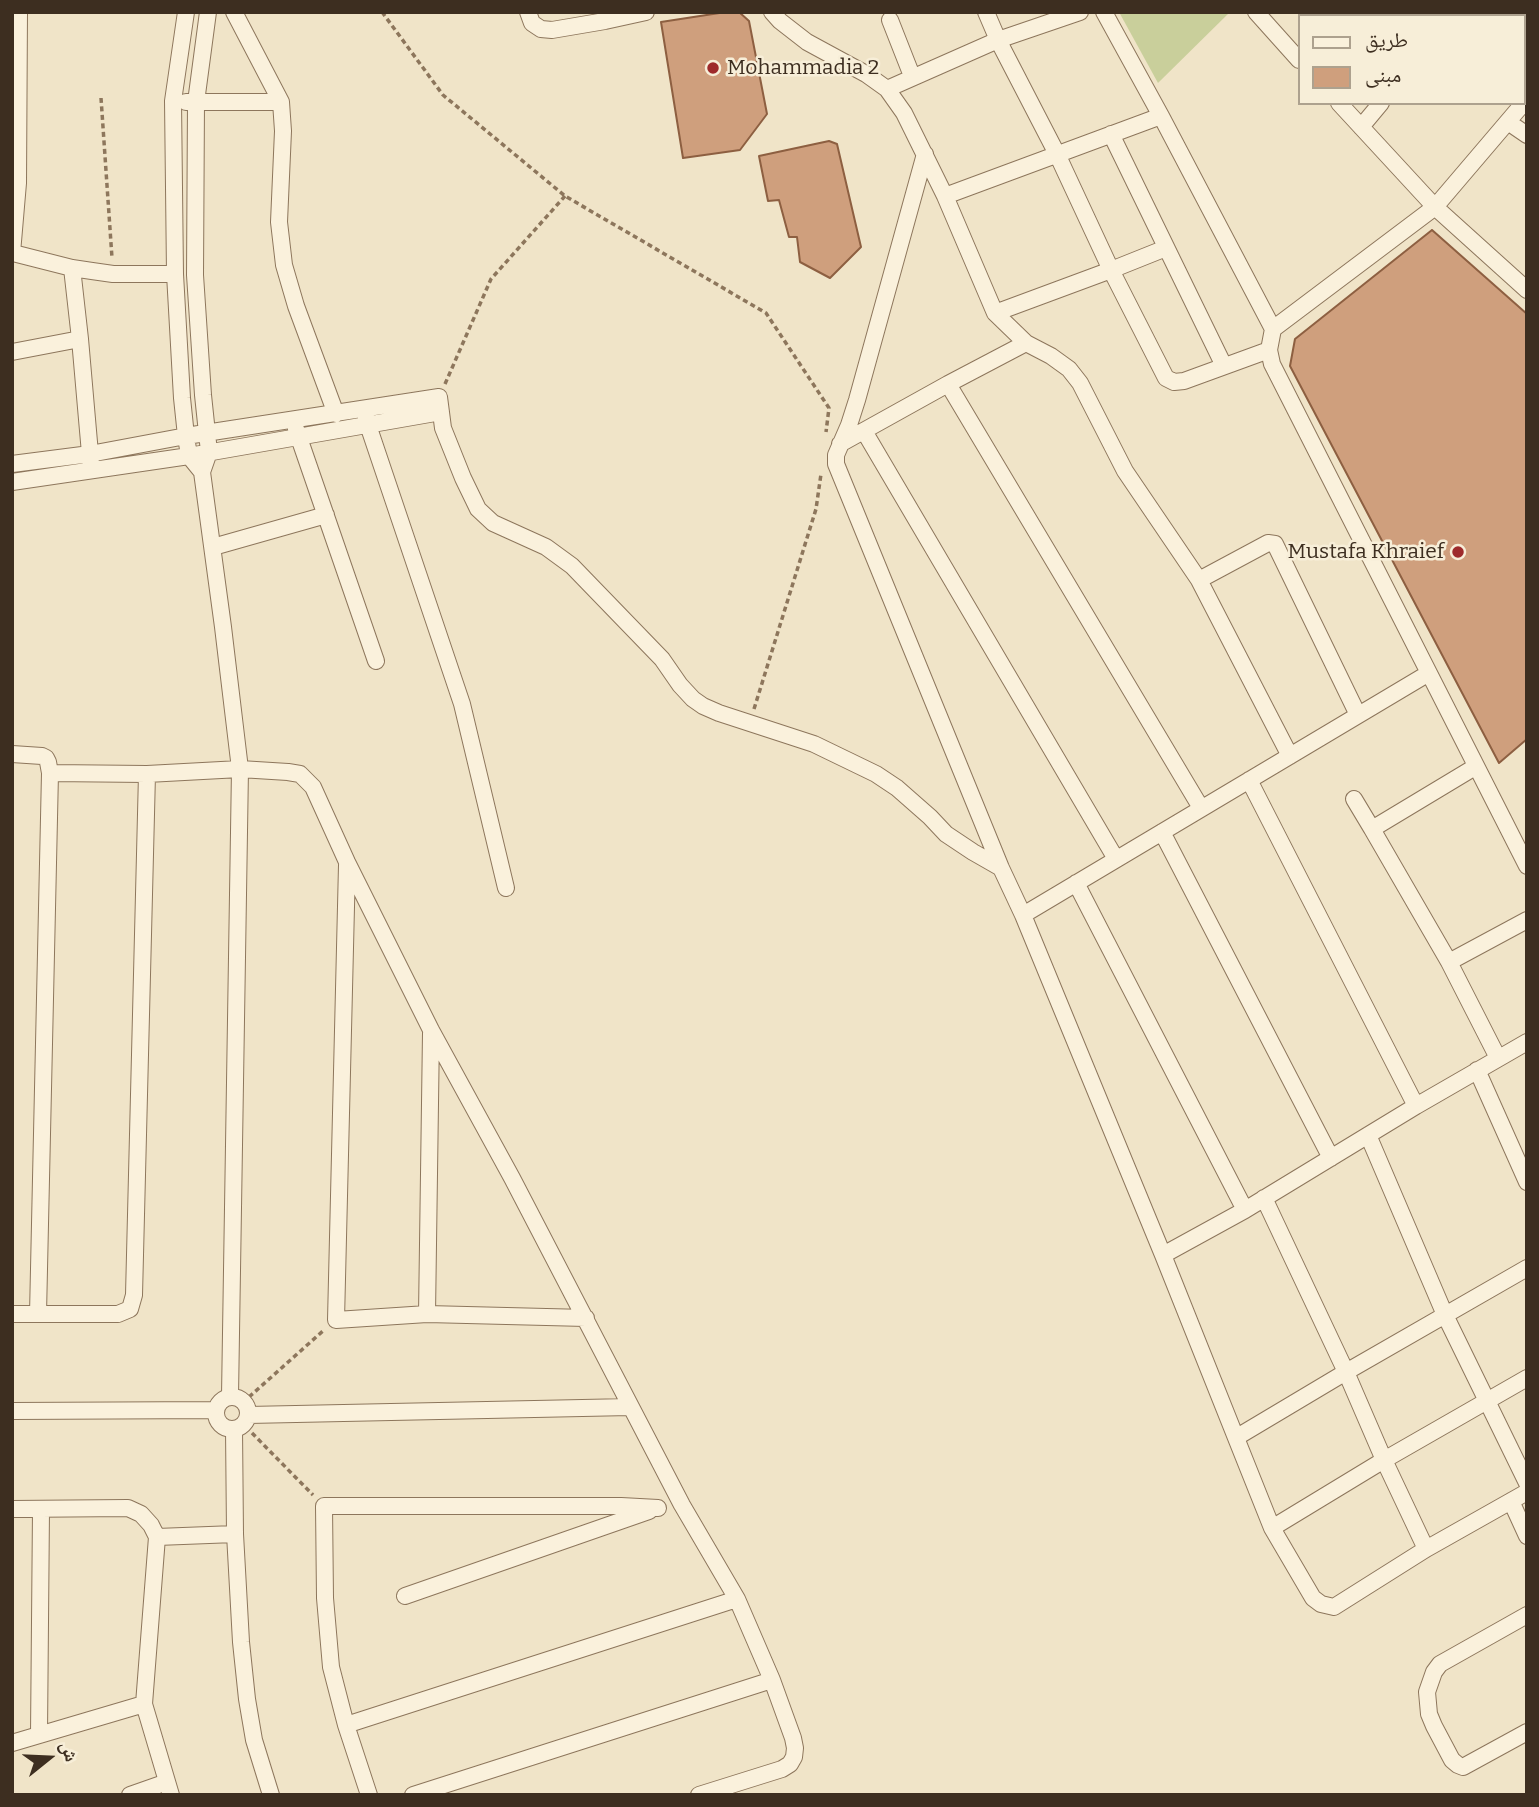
<!DOCTYPE html>
<html>
<head>
<meta charset="utf-8">
<style>
	body { margin:0 }
	#map { position:relative; width:1539px; height:1807px; overflow:hidden; background:#f0e4c8; font-family:Bitter,"Noto Naskh Arabic",serif }
	canvas { display:block }
	.frame { position:absolute; inset:0; border:14px solid #3d2e20; pointer-events:none }
	.legend { position:absolute; left:1298px; top:14px; width:228px; height:91px; box-sizing:border-box; background:#f7eed8; border:2px solid #ada18e; margin:0; padding:9px 12px; list-style:none; font-size:21px; color:#3d2e20 }
	.legend li { display:flex; align-items:center; gap:14px; height:35px }
	.legend b { width:35px; border:2px solid #ada18e }
	.north { position:absolute; left:14px; top:1723px; width:70px; height:70px; -webkit-text-stroke:5px #f7eed8; paint-order:stroke; rotate:72deg; font-size:19px; font-weight:700; line-height:28px; text-align:center; color:#3d2e20 }
	.north::after { content:''; display:block; margin:auto; width:24px; height:32px; background:#3d2e20; clip-path:polygon(50% 0,100% 100%,50% 72%,0 100%) }
</style>
</head>
<body>
<div id="map">
<canvas width="1539" height="1807"></canvas>
<div class="frame"></div>
<ul class="legend">
<li><b style="height:9px;background:#faf1dc"></b>طريق</li>
<li><b style="height:19px;background:#cf9f7d"></b>مبنى</li>
</ul>
<div class="north">ش</div>
</div>
<script>
const ctx = document.querySelector('canvas').getContext('2d');
ctx.lineJoin = 'round';
function fill(path, color) {
  ctx.fillStyle = color;
  ctx.fill(path, 'evenodd');
}
function poly(rows) {
  const path = new Path2D();
  for (const r of rows) {
    if (r.length === 3) {
      path.moveTo(r[0] + r[2], r[1]);
      path.arc(r[0], r[1], r[2], 0, 2 * Math.PI);
      continue;
    }
    path.moveTo(r[0], r[1]);
    for (let i = 2; i < r.length; i += 2) path.lineTo(r[i], r[i + 1]);
  }
  return path;
}
function strokePath(path, color, width, dash) {
  ctx.strokeStyle = color;
  ctx.lineWidth = width;
  ctx.lineCap = dash ? 'butt' : 'round';
  ctx.setLineDash(dash || []);
  ctx.stroke(path);
}
function drawText(font, color, halo, rows, align = 'center') {
  ctx.font = font + ' Bitter,serif';
  ctx.lineWidth = 5;
  ctx.setLineDash([]);
  ctx.textBaseline = 'middle';
  ctx.strokeStyle = halo;
  ctx.fillStyle = color;
  for (const [text, x, y, turn = 0] of rows) {
    ctx.save();
    ctx.translate(x, y);
    ctx.rotate((+turn || 0) * Math.PI / 180);
    ctx.textAlign = isNaN(turn) ? turn : align;
    if (halo) ctx.strokeText(text, 0, 0);
    ctx.fillText(text, 0, 0);
    ctx.restore();
  }
}
const green = poly([
	[1119,12,1230,12,1158,83]
]);
const building = poly([
	[726,12,739,12,749,21,767,114,740,150,683,158,661,22,726,12],
	[829,141,837,144,861,247,830,278,800,262,797,237,789,237,779,200,768,201,759,156,829,141],
	[1432,230,1527,314,1527,739,1499,763,1290,366,1295,339,1432,230]
]);
const path = poly([
	[382,12,443,95,565,196,766,313,829,408,826,432],
	[101,98,112,258],
	[445,384,491,279,565,196],
	[754,709,816,509,821,474],
	[249,1397,324,1330],
	[252,1433,313,1495]
]);
const minor = poly([
	[186,12,173,101,175,274,182,398,186,436,189,456,202,472],
	[208,12,196,102,195,275,203,395,209,452,202,472,223,627,240,769,288,772,300,774,313,787,347,862,431,1030,512,1178,682,1505,737,1599,772,1680,793,1738,795,1748,794,1757,790,1764,782,1769,699,1795],
	[234,12,281,102,283,131,279,222,284,265,296,306,336,414],
	[528,12,532,23,541,29,552,30,605,21,646,12],
	[772,12,780,21,807,42,866,74,887,89,904,113,945,196,995,313,1026,343,1051,356,1069,369,1080,383,1125,471,1199,580,1290,756],
	[986,12,998,40,1057,154,1111,270,1166,378,1174,382,1184,381,1269,350],
	[1104,12,1161,116,1273,329,1435,207,1527,99],
	[1256,12,1299,60],
	[1377,12,1378,16],
	[1467,16,1470,12],
	[890,20,912,76],
	[887,89,998,40,1080,12],
	[186,102,281,102],
	[1339,103,1435,207,1527,290],
	[1508,122,1527,135],
	[1361,127,1381,103],
	[1111,134,1224,366],
	[925,154,857,400,849,425,836,455,836,464,1001,868,1023,915,1163,1255,1272,1528,1313,1598,1321,1604,1334,1607,1426,1549,1527,1492],
	[945,196,1161,116],
	[12,253,18,183,19,12],
	[13,253,72,268,92,271,113,274,175,274],
	[72,268,80,339,91,465],
	[995,313,1111,270,1166,248],
	[1273,329,1269,350,1272,364,1527,866],
	[12,352,80,339],
	[948,384,1026,343],
	[364,409,368,425,462,704,506,888],
	[296,429,376,661],
	[864,431,1116,859],
	[840,444,948,384,1201,808],
	[12,464,90,454,186,436,439,397,443,428,463,478,478,509,493,523,546,547,572,566,662,659,680,685,693,699,703,706,719,713,814,744,876,774,897,788,930,817,946,834,973,852,1001,868],
	[12,482,189,456,441,412],
	[213,547,326,515],
	[1199,580,1268,543,1275,544,1358,715],
	[12,754,42,756,46,758,48,762,50,773,147,774,134,1295,130,1309,118,1314,12,1314],
	[1475,767,1372,829,1449,962,1498,1058],
	[147,774,240,769,230,1396],
	[1249,780,1416,1106],
	[1354,799,1372,829],
	[1162,832,1331,1158],
	[347,865,336,1320,427,1314,586,1318],
	[1076,883,1245,1210],
	[1023,915,1429,673],
	[1449,962,1527,920],
	[1477,1070,1527,1182],
	[1368,1135,1445,1315,1527,1483],
	[1264,1198,1346,1372,1384,1460,1426,1549],
	[1163,1255,1245,1210,1416,1106,1527,1042],
	[38,1314,50,773],
	[427,1314,431,1033],
	[232,1413,16],
	[12,1411,216,1410],
	[248,1415,630,1407],
	[234,1429,235,1534,241,1642,247,1699,254,1740,271,1795],
	[1237,1437,1346,1372,1527,1268],
	[1511,1501,1527,1536],
	[12,1509,128,1508,141,1514,151,1525,157,1537,235,1534],
	[1272,1528,1384,1460,1527,1378],
	[405,1596,649,1511],
	[1527,1615,1440,1664,1434,1672,1427,1692,1429,1714,1434,1726,1452,1760,1458,1765,1463,1767,1527,1732],
	[144,1704,157,1537],
	[346,1725,737,1599],
	[39,1734,41,1510],
	[12,1743,144,1704,171,1795],
	[130,1795,167,1782],
	[369,1795,346,1725,331,1667,325,1598,324,1506,621,1506,658,1508],
	[413,1795,772,1680]
]);
const markers = [
	[713,68,7,"#9e2a2b"],
	[1458,552,7,"#9e2a2b"]
];
const poiNames = [
	["Mohammadia 2",727,68],
	["Mustafa Khraief",1444,552,"right"]
];
fill(green, '#c9cf9b');
fill(building, '#cf9f7d');
strokePath(building, '#8d5f41', 2);
strokePath(minor, '#8d765c', 18);
strokePath(path, '#8d765c', 3.5, [5, 3.5]);
strokePath(minor, '#faf1dc', 16);
for (const [x, y, r, color] of markers) {
  const dot = new Path2D();
  dot.arc(x, y, r, 0, 2 * Math.PI);
  ctx.fillStyle = color;
  ctx.fill(dot);
  strokePath(dot, '#f7eed8', 2.5);
}
drawText('21px', '#3d2e20', '#f7eed8', poiNames, 'left');
</script>
</body>
</html>
